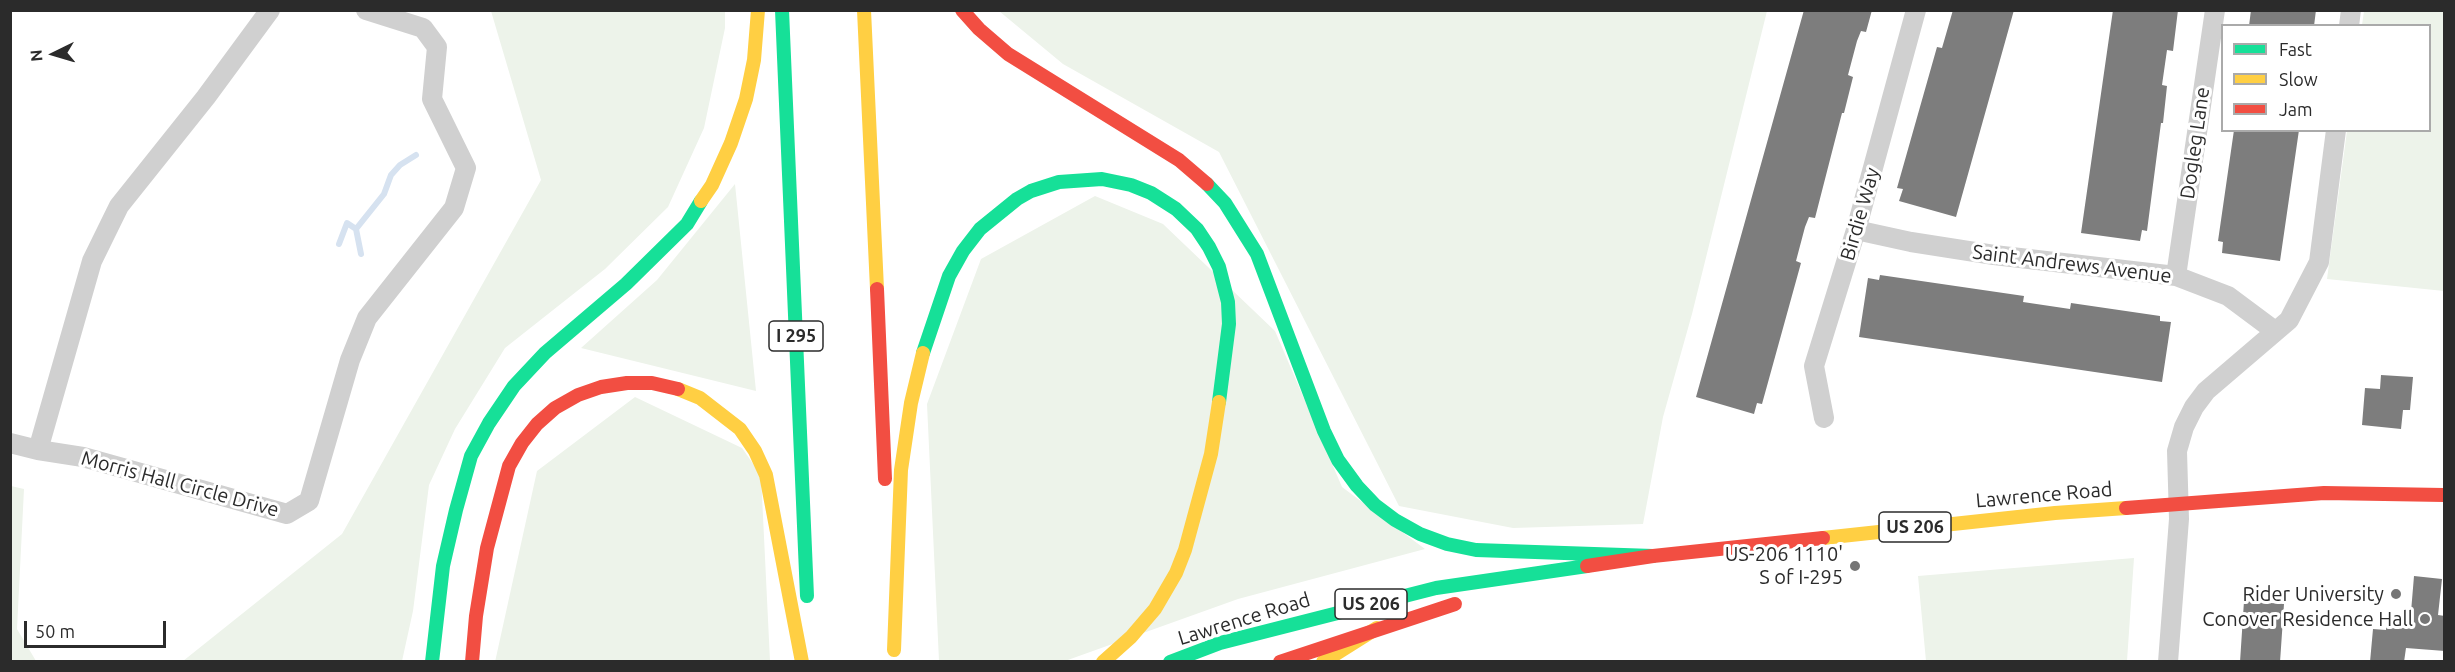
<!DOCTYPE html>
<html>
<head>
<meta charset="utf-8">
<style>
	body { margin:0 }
	#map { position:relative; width:2455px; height:672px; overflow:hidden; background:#fff; font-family:Ubuntu,sans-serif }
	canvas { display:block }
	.frame { position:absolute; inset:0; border:12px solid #2b2b2b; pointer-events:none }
	.legend { position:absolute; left:2221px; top:24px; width:210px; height:108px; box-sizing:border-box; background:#fff; border:2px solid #aaa; margin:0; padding:8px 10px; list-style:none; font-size:18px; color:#2b2b2b }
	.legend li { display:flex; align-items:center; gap:12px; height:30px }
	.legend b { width:30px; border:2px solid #aaa }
	.north { position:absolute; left:24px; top:24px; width:60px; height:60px; -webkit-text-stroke:4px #fff; paint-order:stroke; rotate:265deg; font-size:16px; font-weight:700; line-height:24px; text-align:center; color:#2b2b2b }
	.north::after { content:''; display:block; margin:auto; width:21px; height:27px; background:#2b2b2b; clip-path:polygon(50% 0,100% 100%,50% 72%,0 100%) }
	.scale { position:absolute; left:24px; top:621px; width:142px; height:27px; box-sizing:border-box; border:3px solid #2b2b2b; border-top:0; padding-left:8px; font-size:18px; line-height:21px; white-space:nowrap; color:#2b2b2b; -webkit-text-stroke:4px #fff; paint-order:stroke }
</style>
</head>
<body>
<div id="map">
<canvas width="2455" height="672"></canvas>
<div class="frame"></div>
<ul class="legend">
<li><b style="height:8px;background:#16e098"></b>Fast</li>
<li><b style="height:8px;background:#ffcf43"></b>Slow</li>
<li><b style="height:8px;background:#f24e42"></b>Jam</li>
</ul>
<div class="north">N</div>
<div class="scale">50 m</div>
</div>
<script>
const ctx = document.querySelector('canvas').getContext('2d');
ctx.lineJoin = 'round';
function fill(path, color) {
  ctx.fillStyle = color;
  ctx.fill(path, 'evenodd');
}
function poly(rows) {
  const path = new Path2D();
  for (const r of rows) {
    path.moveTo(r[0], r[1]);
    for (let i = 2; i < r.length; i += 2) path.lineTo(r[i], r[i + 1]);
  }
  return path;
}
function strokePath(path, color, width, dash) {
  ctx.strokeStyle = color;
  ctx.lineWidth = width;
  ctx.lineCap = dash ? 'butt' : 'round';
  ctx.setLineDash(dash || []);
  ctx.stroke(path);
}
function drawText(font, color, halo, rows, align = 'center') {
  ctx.font = font + ' Ubuntu,sans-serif';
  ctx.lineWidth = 6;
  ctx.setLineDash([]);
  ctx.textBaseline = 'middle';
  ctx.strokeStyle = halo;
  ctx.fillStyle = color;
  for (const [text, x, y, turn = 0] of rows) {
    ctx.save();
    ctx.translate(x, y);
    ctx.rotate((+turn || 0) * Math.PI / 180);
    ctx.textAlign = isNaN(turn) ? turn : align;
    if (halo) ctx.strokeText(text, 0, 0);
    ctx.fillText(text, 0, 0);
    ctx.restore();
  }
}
const green = poly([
	[491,11,725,11,725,28,704,128,668,207,605,269,505,348,455,429,429,485,413,611,402,661,183,661,342,534,541,180],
	[999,11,1767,11,1692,314,1663,417,1643,524,1513,528,1399,506,1219,152,1063,64],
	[2364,11,2444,11,2444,291,2327,279,2347,131,2430,130,2430,26,2362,25],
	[735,184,756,391,581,348,657,280],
	[1095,196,1163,224,1275,331,1342,487,1425,549,1238,599,1065,661,939,661,927,404,981,259],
	[635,397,742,448,761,475,770,661,495,662,537,471],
	[11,486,24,489,17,629,36,661,11,661],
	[2134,558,2127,661,1926,661,1918,576]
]);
const stream = poly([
	[339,244,347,223,356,229],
	[361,254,356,229,384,194,391,175,400,165,416,155]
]);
const building = poly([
	[1804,10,1872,10,1866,32,1861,31,1857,41,1848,75,1853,77,1844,113,1842,113,1815,218,1809,217,1805,227,1796,261,1801,263,1762,404,1757,403,1754,414,1696,397],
	[1953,10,2014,10,1956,217,1899,201,1903,189,1897,188,1937,47,1942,48],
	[2113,10,2178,10,2173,51,2167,50,2162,85,2167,86,2163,123,2161,123,2147,231,2142,230,2140,241,2081,233],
	[2251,10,2316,10,2314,26,2249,26],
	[2234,130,2299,130,2280,261,2222,253,2223,242,2218,241],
	[1880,275,2024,296,2023,302,2070,309,2071,303,2160,316,2160,321,2171,322,2162,382,1859,337,1868,278,1879,280],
	[2381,375,2413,377,2410,410,2403,410,2401,429,2362,425,2365,388,2380,389],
	[2414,576,2442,579,2438,615,2445,616,2445,651,2406,648,2404,662,2370,662,2373,629,2386,630,2386,623,2405,625,2406,612,2411,612],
	[2244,601,2284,604,2280,662,2240,662]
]);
const street = poly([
	[2349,26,2351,10],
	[1856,230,1911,242,1994,255,2176,276,2228,296,2275,331],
	[2176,276,2215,10],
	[1824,418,1814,366,1856,230,1916,10],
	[10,443,38,450,83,457,287,514,309,501,350,360,367,318,454,208,466,168,432,99,437,47,423,28,366,10],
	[38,450,92,261,119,206,206,97,270,10],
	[2168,662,2179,519,2177,451,2184,427,2194,407,2206,391,2289,320,2319,262,2336,130]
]);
const fast = poly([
	[782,10,807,596],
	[1207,184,1225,203,1257,254,1324,431,1338,460,1357,486,1375,505,1395,520,1420,534,1447,544,1476,550,1653,556],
	[923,353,949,276,963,251,980,229,1017,199,1031,191,1059,182,1102,179,1131,185,1151,193,1176,209,1197,229,1209,247,1219,267,1228,302,1229,324,1219,402],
	[432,662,443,566,456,510,471,456,489,423,514,386,545,353,626,284,687,224,701,201],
	[1170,662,1220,643,1436,588,1587,566]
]);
const slow = poly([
	[864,10,877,289],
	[701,201,712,185,731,143,746,99,754,60,758,10],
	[678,389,700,398,740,429,755,451,766,475,802,662],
	[1823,538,2055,513,2126,508],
	[894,650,901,470,911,403,923,353],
	[1103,662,1131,637,1155,609,1176,573,1185,550,1211,454,1219,402],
	[1323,662,1377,628]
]);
const jam = poly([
	[962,10,979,29,1008,54,1179,160,1207,184],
	[877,289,885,479],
	[2126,508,2324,493,2444,495],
	[1587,566,1653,556,1823,538],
	[472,662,476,616,487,548,509,466,522,443,537,424,555,408,578,395,601,387,627,383,652,383,678,389],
	[1280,662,1455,604]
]);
const markers = [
	[1855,566,6,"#757575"],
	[2396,594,6,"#757575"],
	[2425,619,6,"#757575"]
];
const shields = [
	[796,336,54],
	[1915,527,72],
	[1371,604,72]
];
const shieldNames = [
	["I 295",796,336],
	["US 206",1915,527],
	["US 206",1371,604]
];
const streetNames = [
	["Dogleg Lane",2195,143,-82],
	["Birdie Way",1860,214,-74],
	["Saint Andrews Avenue",2072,264,7],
	["Morris Hall Circle Drive",180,484,15],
	["Lawrence Road",2044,495,-5],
	["Lawrence Road",1244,619,-17]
];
const poiNames = [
	["US-206 1110'",1843,554],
	["S of I-295",1843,577],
	["Rider University",2384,594],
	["Conover Residence Hall",2413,619]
];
fill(green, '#edf3ea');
strokePath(stream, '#d6e2f0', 6);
fill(building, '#7d7d7d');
strokePath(street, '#d0d0d0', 20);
strokePath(fast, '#16e098', 14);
strokePath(slow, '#ffcf43', 14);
strokePath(jam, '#f24e42', 14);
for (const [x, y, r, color] of markers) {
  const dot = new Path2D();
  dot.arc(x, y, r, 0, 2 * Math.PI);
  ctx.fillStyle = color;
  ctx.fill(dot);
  strokePath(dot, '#fff', 2);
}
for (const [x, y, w] of shields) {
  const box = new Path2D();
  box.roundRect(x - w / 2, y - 15, w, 30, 4.5);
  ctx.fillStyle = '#fff';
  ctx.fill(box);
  strokePath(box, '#2b2b2b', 1.5);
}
drawText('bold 18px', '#2b2b2b', null, shieldNames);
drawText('20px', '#2b2b2b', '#fff', streetNames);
drawText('20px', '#2b2b2b', '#fff', poiNames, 'right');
</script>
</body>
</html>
